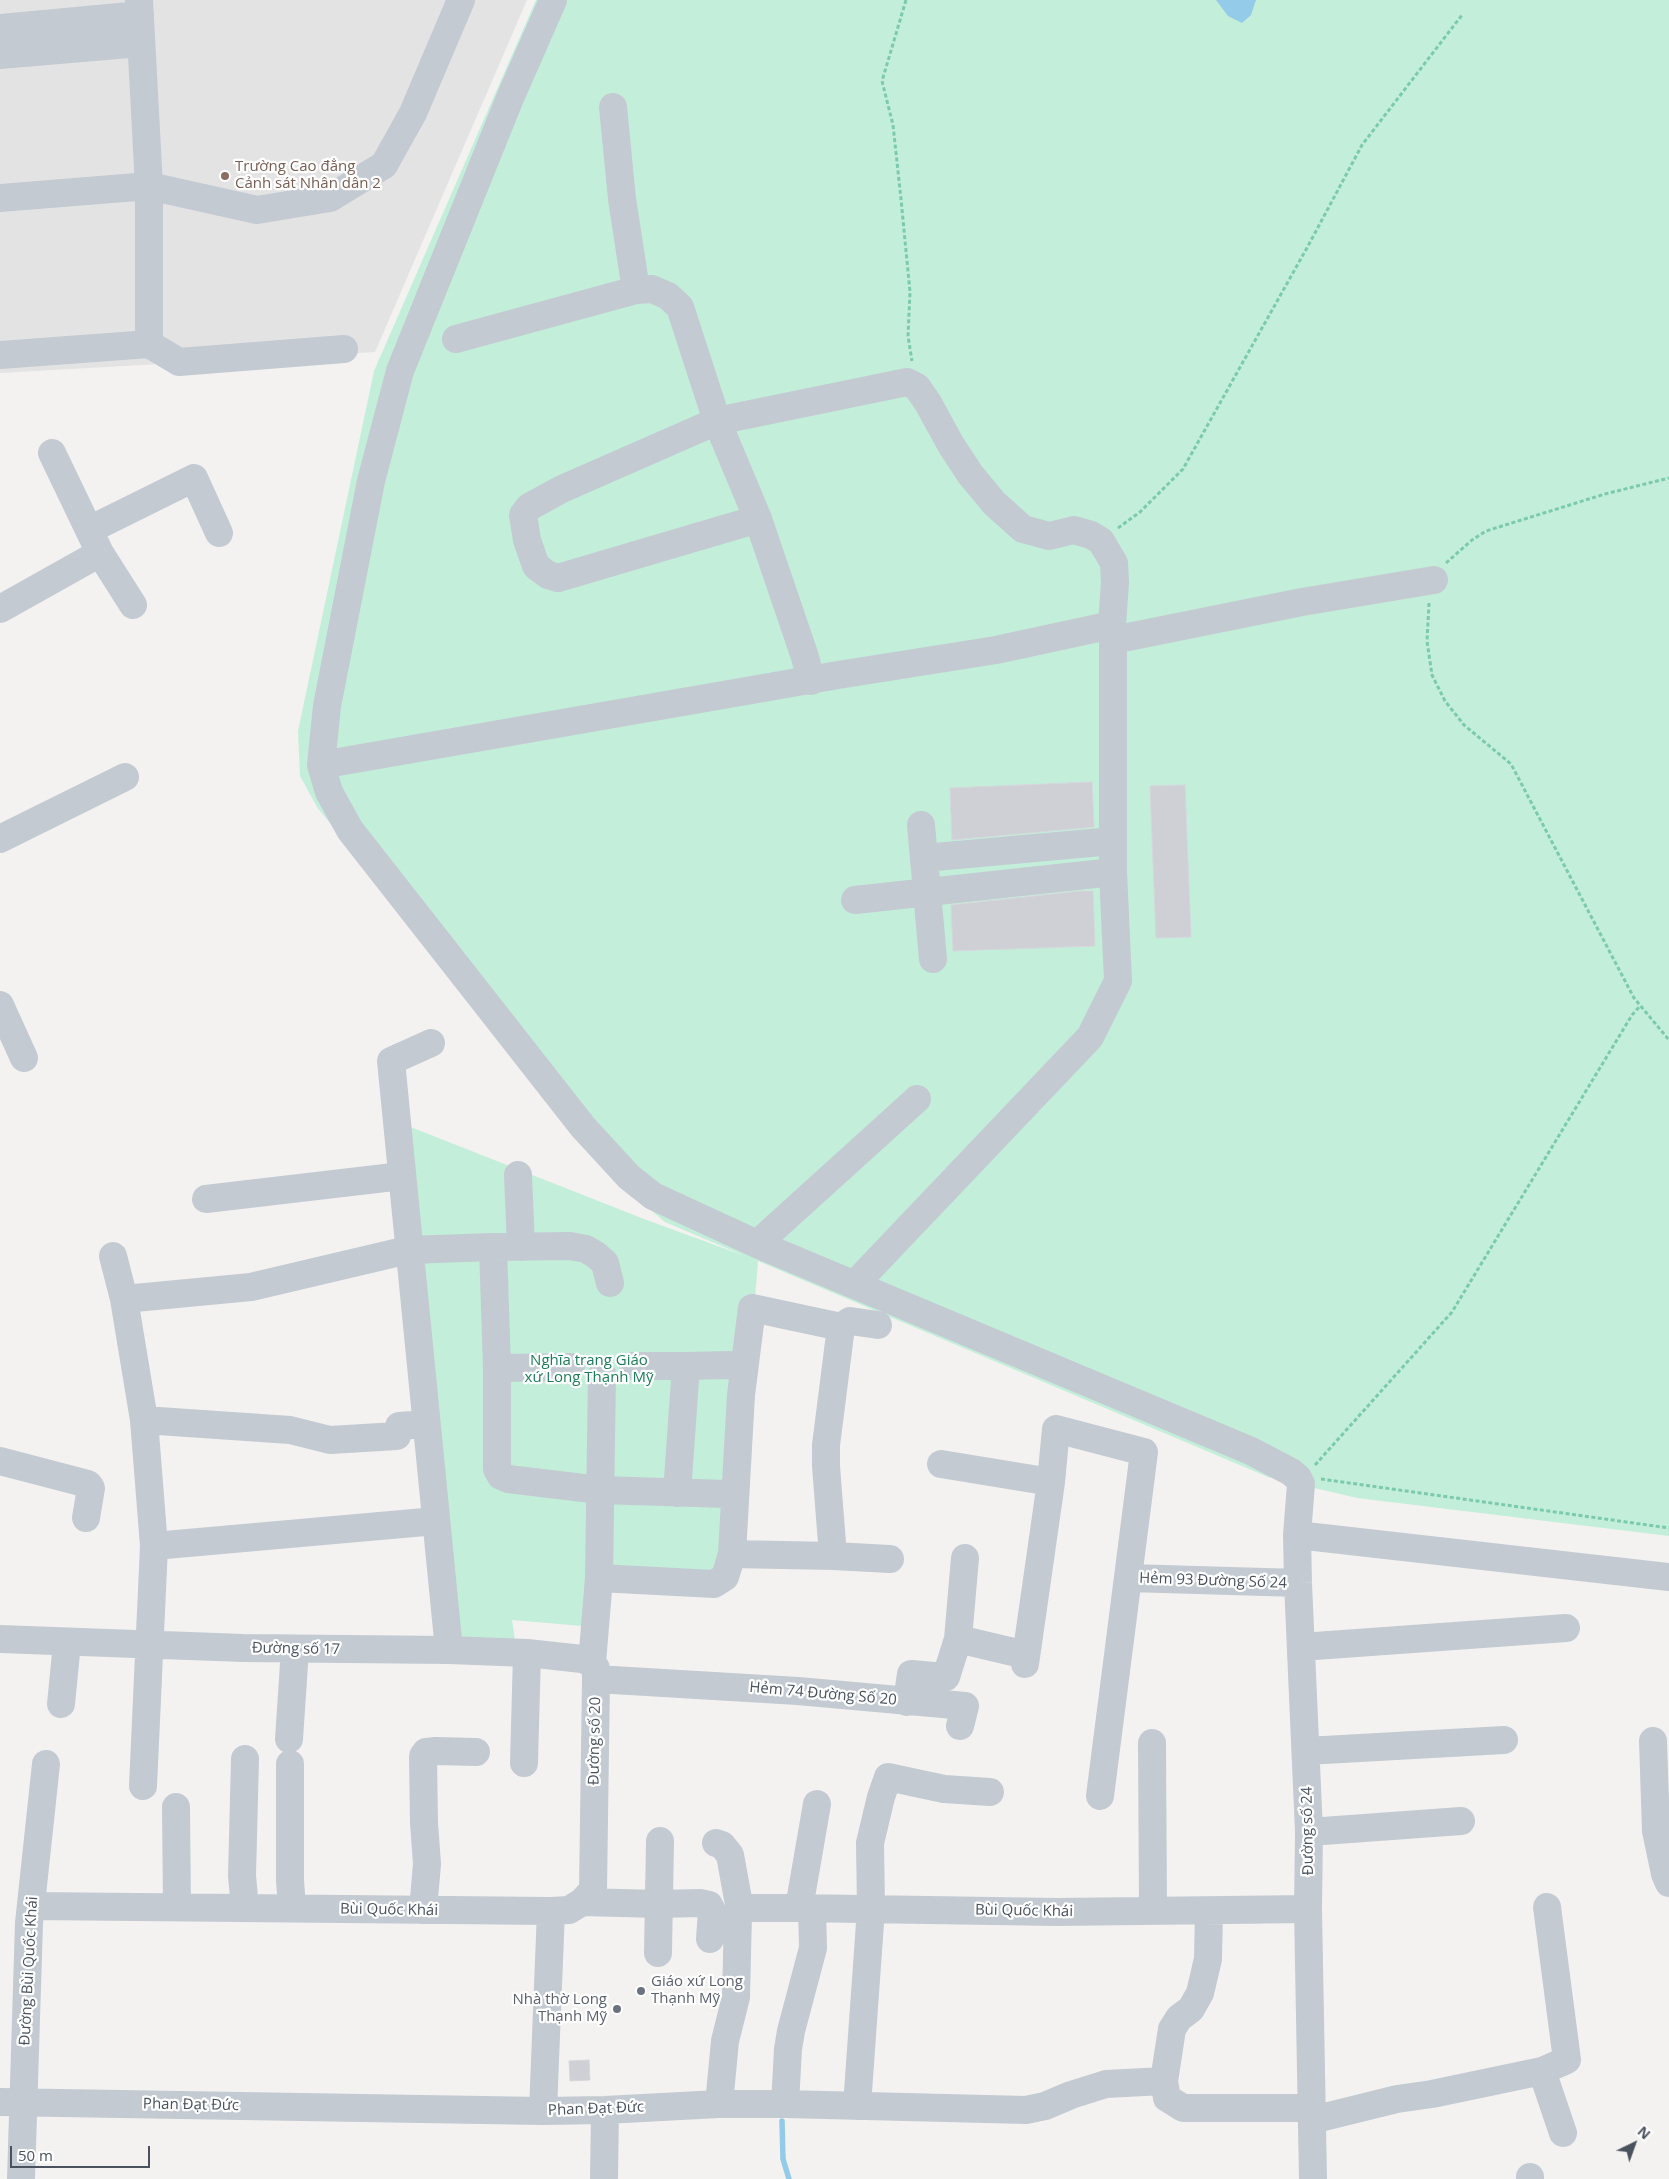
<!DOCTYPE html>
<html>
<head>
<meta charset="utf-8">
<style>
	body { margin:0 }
	#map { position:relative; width:1669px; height:2179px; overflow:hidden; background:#f3f2f1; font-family:"Open Sans",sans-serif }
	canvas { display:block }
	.north { position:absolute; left:1609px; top:2119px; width:50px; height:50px; -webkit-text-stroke:4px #fff; paint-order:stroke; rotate:42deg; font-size:14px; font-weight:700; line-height:20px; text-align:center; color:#4a525e }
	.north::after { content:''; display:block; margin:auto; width:18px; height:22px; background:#4a525e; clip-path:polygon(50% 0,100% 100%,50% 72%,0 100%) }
	.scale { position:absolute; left:10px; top:2146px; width:140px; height:22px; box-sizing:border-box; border:2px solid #4a525e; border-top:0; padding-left:6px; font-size:15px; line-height:18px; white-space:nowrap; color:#4a525e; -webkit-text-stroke:4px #fff; paint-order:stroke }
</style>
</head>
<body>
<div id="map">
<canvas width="1669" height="2179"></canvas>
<div class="north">N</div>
<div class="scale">50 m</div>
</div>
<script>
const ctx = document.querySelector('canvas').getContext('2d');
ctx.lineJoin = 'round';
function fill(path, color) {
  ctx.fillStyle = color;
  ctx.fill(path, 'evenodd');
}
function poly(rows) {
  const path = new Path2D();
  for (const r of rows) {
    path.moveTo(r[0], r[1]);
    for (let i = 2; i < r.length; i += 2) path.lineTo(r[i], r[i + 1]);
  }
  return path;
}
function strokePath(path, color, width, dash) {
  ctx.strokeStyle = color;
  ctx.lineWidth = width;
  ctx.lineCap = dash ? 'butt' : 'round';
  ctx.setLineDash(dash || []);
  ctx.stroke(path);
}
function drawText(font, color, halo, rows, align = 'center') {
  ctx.font = font + ' "Open Sans",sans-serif';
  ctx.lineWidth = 4.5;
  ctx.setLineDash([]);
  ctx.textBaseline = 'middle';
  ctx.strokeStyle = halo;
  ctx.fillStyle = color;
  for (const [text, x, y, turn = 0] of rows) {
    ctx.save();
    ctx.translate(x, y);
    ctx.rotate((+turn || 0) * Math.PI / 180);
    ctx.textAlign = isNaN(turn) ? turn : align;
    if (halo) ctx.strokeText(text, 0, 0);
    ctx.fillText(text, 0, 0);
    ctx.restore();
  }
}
const education = poly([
	[0,0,527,0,375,352,0,373]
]);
const green = poly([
	[536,0,1669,0,1669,1536,1357,1498,1268,1477,758,1261,734,1562,722,1579,595,1585,594,1627,512,1620,516,1647,453,1641,408,1126,644,1219,745,1256,665,1222,622,1186,317,807,300,776,298,731,374,371]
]);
const water = poly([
	[1216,0,1256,0,1251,15,1242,23,1228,16]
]);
const stream = poly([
	[782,2121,783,2159,789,2179]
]);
const building = poly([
	[1092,782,1094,827,952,840,950,788,1092,782],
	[1185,785,1191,937,1156,938,1150,786,1185,785],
	[1080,891,1093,891,1095,946,953,951,951,905,1080,891],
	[589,2060,590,2080,570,2081,569,2061,589,2060]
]);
const path = poly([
	[906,0,882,81,893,125,901,199,910,292,908,336,912,361],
	[1118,528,1140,512,1183,469,1308,246,1362,145,1462,15],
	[1446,563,1472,540,1486,531,1605,494,1669,478],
	[1429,603,1427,641,1432,675,1445,701,1464,725,1511,764,1634,998,1669,1040],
	[1315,1465,1452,1312,1632,1015,1640,1006],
	[1321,1479,1669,1528]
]);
const minor = poly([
	[139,0,149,186,149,344],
	[553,0,510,98,400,371,371,481,327,706,321,765,329,792,350,830,583,1127,629,1177,653,1196,757,1244,1251,1451,1291,1472,1298,1478,1301,1484,1297,1535,1298,1583,1309,1832,1308,1909,1313,2179],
	[0,28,140,15],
	[0,55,141,43],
	[613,107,622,199,636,290],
	[0,198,149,186,257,210,330,198,384,165,413,113,461,0],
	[456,339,636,290,652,289,668,296,680,307,717,421,758,519,805,657,811,681],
	[0,355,149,344,179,362,344,349],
	[758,519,558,578,548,575,536,566,527,540,523,515,529,507,562,489,717,421,907,382,917,387,928,403,951,445,970,474,994,503,1023,529,1049,536,1074,530,1091,535,1101,541,1114,563,1115,582,1112,625,1113,640,1113,872,1118,981,1090,1037,855,1284],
	[89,530,194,478,219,533],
	[100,553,133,605],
	[0,609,100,553,52,453],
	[1113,640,1302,602,1434,580],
	[321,765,838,675,996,650,1112,625],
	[921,825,933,959],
	[0,839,125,777],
	[924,858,1113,841],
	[855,900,1113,872],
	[0,1005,24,1058],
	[431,1043,391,1061,449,1650],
	[518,1175,521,1247],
	[206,1199,402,1176],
	[757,1244,917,1099],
	[493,1247,570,1246,586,1249,596,1255,605,1263,610,1283],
	[113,1256,124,1299,144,1420,154,1546,143,1786],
	[124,1299,251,1287,408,1250,493,1247,497,1368,497,1469,501,1476,508,1479,600,1490,727,1494],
	[633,1366,686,1366],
	[497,1368,571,1367],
	[144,1420,290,1430,330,1440,397,1436,399,1426,426,1424],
	[0,1461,88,1484,91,1488,86,1518],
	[941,1464,1051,1482],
	[677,1493,686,1366,729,1365],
	[1297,1535,1669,1577],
	[154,1546,436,1521],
	[732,1554,833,1556,890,1559],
	[833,1556,826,1466,826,1445,841,1327],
	[599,1578,714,1584,725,1577,732,1554,741,1395,752,1308,841,1327,850,1321,878,1325],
	[1129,1578,1298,1583],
	[0,1639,243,1648,449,1650,527,1653,582,1659,592,1663],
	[958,1639,965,1558],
	[1301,1647,1566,1628],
	[1025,1664,1051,1482,1056,1429,1144,1452,1100,1796],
	[596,1679,798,1691,965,1706,960,1726],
	[907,1702,911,1674,946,1677,958,1639,1026,1655],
	[61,1704,67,1643],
	[289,1739,295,1649],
	[1653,1741,1656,1831,1665,1874,1669,1883],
	[1152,1743,1153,1911],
	[1306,1751,1504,1740],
	[524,1763,527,1653],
	[290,1764,290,1880,292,1908],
	[176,1807,177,1907],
	[1309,1832,1461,1821],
	[716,1843,722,1845,730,1855,740,1910,738,1914,736,1997,725,2041,719,2104],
	[582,1902,593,1890,596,1679,596,1668,592,1663,599,1578,602,1374],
	[32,1906,551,1911,569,1910,582,1902,659,1904,700,1903,709,1905,712,1911,710,1939],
	[245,1908,242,1876,245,1759],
	[799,1908,817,1804],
	[423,1910,427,1864,424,1823,423,1756,426,1752,436,1751,476,1752],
	[740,1910,745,1908,799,1908,1057,1912,1308,1909],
	[1209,1911,1208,1959,1200,1993,1191,2009,1179,2018,1172,2029,1164,2081,1167,2098,1183,2108,1312,2108],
	[658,1953,660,1841],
	[1542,2071,1567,2060,1547,1907],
	[0,2102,543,2111,605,2110,719,2104,785,2104,1026,2110,1045,2106,1071,2095,1106,2084,1164,2081],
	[785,2104,788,2049,791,2031,813,1948,812,1908],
	[857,2106,871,1909,870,1843,881,1797,888,1777,944,1789,990,1792],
	[543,2111,551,1911],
	[1312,2120,1397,2099,1432,2094,1542,2071,1563,2133],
	[1530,2177,1530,2179],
	[21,2179,29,1923,46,1764],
	[604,2179,605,2110]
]);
const markers = [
	[225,176,5,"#8d6e63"],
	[641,1991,5,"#6b7280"],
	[617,2009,5,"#6b7280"]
];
const educationNames = [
	["Trường Cao đẳng",235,167],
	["Cảnh sát Nhân dân 2",235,184]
];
const parkNames = [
	["Nghĩa trang Giáo",589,1361],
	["xứ Long Thạnh Mỹ",589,1378]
];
const streetNames = [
	["Hẻm 93 Đường Số 24",1213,1581,2],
	["Đường số 17",296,1649,1],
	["Hẻm 74 Đường Số 20",823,1694,5],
	["Đường số 20",595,1741,-89],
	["Đường số 24",1308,1831,-91],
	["Bùi Quốc Khái",389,1910,1],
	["Bùi Quốc Khái",1024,1911,1],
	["Đường Bùi Quốc Khái",29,1971,-87],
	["Phan Đạt Đức",191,2105,1],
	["Phan Đạt Đức",596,2109,-2]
];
const worshipNames = [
	["Giáo xứ Long",651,1982],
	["Thạnh Mỹ",651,1999],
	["Nhà thờ Long",607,2000,"right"],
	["Thạnh Mỹ",607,2017,"right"]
];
fill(education, '#e4e3e3');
fill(green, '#c3eed9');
fill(water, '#93cbe8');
strokePath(stream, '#93cbe8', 5.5);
fill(building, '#ced0d5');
strokePath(building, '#d6d7dc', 1);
strokePath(path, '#7ccaae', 3, [4, 2.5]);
strokePath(minor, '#c3cad2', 28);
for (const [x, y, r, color] of markers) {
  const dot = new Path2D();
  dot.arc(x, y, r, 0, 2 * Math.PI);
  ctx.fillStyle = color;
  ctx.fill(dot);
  strokePath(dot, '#fff', 2);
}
drawText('15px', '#785e54', '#fff', educationNames, 'left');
drawText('15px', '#1d7d59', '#fff', parkNames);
drawText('15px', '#4a525e', '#fff', streetNames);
drawText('15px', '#5b616d', '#fff', worshipNames, 'left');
</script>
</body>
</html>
